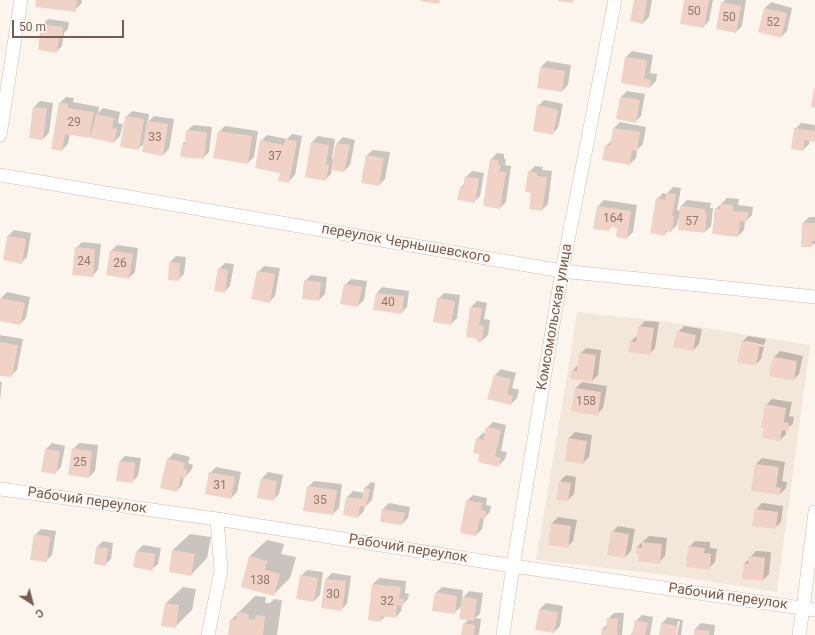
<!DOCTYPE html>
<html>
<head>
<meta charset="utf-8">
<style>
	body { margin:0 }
	#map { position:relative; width:815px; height:635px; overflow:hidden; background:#fcf5ed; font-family:Roboto,sans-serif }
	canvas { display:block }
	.north { position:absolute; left:12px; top:583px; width:40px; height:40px; -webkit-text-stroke:3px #fef9f3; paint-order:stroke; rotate:144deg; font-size:11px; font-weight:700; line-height:16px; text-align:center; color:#775a50 }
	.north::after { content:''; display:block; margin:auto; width:14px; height:18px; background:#775a50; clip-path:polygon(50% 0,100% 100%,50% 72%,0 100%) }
	.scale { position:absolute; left:12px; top:20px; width:112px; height:18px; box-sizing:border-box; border:2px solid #775a50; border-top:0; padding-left:5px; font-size:12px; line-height:14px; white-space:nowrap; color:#775a50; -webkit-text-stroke:3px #fef9f3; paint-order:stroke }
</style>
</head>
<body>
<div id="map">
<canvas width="815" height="635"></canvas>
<div class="north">С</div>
<div class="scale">50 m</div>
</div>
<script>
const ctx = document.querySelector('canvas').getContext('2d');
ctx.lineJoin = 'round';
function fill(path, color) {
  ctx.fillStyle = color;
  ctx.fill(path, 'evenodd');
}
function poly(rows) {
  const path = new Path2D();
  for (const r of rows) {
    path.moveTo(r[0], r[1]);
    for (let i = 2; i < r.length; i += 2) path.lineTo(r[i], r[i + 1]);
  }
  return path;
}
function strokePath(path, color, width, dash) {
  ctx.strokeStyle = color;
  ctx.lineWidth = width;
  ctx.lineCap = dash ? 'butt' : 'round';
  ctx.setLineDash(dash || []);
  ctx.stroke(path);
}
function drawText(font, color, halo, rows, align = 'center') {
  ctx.font = font + ' Roboto,sans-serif';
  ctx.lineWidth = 3.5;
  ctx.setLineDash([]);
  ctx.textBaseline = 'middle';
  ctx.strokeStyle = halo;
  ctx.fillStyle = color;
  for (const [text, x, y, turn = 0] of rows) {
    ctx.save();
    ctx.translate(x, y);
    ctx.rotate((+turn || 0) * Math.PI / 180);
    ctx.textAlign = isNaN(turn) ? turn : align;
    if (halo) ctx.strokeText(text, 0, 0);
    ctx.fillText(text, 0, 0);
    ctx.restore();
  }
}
const residential = poly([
	[577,312,669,322,810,345,777,592,675,576,536,560,568,370]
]);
const shadow = poly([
	[37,0,82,0,81,4,75,10],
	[635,0,652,0,649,17,643,23],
	[685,0,713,0,709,21,703,27],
	[725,0,746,0,742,26,736,32,722,3],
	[771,2,792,8,787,31,781,37,765,8],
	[48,19,69,22,68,29,64,33,62,46,56,52,42,25],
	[632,51,653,55,650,73,657,74,656,81,650,87,626,57],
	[547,61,571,65,568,85,562,91,541,67],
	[627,91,645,94,641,116,635,122,617,118,621,97],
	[66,97,74,98,73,102,99,107,98,113,103,108,120,112,118,123,123,124,120,136,114,142,93,133,89,137,70,133,68,144,62,150,60,103],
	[544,100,563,104,558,128,552,134,538,106],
	[40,101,53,103,49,133,43,139,31,137,34,107],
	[132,111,149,114,148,122,154,116,174,119,169,149,163,155,145,143,138,149,126,117],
	[620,122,646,127,643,144,637,150,636,158,630,164,606,146,612,140,614,128],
	[801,123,815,125,815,141,810,140,809,144,803,150,795,129],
	[193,125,212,127,209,152,203,158,182,144,186,141,187,131],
	[225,126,258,131,254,157,248,163,219,132],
	[292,134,302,136,295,175,289,181,281,172,261,141,267,135,287,139],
	[318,136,335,139,332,159,334,159,337,143,343,137,355,140,350,165,344,171,332,169,331,174,325,180,312,142],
	[373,150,390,152,385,179,379,185,367,155],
	[497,153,504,154,504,159,506,159,505,165,511,166,506,202,500,208,491,159],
	[535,166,543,167,542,170,552,171,548,204,542,210,532,192,529,172],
	[472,171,484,173,480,196,474,202,460,188,464,184,466,177],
	[673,187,681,188,677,210,681,211,681,206,687,200,711,203,710,208,713,208,711,226,705,232,679,217,677,225,671,231,669,230,664,235,657,199,663,193,666,194],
	[727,198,739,199,738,205,753,207,752,215,746,221,745,221,744,230,738,236,716,209],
	[604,200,637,205,633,232,627,238,619,227,612,226,608,230,598,206],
	[809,217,815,217,815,243,811,246,803,223],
	[14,230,31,233,27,257,21,263,4,260,8,236],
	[82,242,101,244,98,270,92,276,76,248],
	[117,245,138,248,135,272,129,278,111,251],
	[176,256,186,257,184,274,178,280,170,262],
	[225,263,234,264,230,286,224,292,219,269],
	[264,266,280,268,275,296,269,302,258,272],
	[311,275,327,277,325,294,319,300,305,281],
	[351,279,367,281,364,300,358,306,345,285],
	[382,287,409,291,407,307,401,313,377,293],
	[7,292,30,297,26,318,20,324,0,320,1,298],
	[444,293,460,295,457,318,451,324,438,299],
	[477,301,487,303,484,319,490,320,488,335,482,341,478,338,467,336,471,307],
	[645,321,659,322,655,348,649,354,631,341,637,336,639,327],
	[684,326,702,329,699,344,693,350,678,332],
	[0,335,23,339,17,370,11,376,0,375],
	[748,336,766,339,764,345,746,341,746,343,764,347,761,359,755,365,742,342],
	[586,348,601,350,598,375,592,381,572,371,578,365,580,354],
	[780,351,803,356,799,374,793,380,774,357],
	[501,369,516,373,512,388,519,390,517,398,511,404,495,375],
	[0,382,2,382,0,400],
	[582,382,607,386,603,408,597,414,576,388],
	[772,399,792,402,789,416,794,417,793,424,786,429,786,434,780,440,766,405],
	[493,422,506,425,501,451,507,452,505,459,499,465,480,453,477,439,483,433,486,433,487,428],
	[575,432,592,435,589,457,583,463,566,460,569,438],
	[52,443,65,446,61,467,55,473,46,449],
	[79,443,98,445,95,471,89,477,73,449],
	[174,453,190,457,188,463,193,465,191,471,184,477,182,485,177,491,168,459],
	[125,456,141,458,138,476,132,482,119,462],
	[762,458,785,462,782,481,787,482,786,488,780,494,756,464],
	[216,467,241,472,237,492,231,498,210,473],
	[268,472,283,475,279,494,273,500,258,497,262,478],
	[566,475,576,477,574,494,568,500,560,481],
	[314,481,342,484,339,508,333,514,308,487],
	[371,482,375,483,372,500,366,506,365,506,364,511,358,517,344,514,347,497,353,491,364,493,365,488],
	[473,495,487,498,486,505,491,506,490,512,484,518,482,529,476,535,467,501],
	[389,503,410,507,408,518,402,524,381,521,383,509],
	[762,503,783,506,781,522,775,528,754,525,756,509],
	[558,517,577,520,573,541,567,547,552,523],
	[618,526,635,529,631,551,625,557,612,532],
	[41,529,56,531,52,555,46,561,35,535],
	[190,534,211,537,207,558,191,575,173,550],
	[649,536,667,538,665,556,659,562,640,553,637,547],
	[267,540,284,544,281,554,296,557,290,578,273,595,250,556],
	[103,541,113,543,111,559,105,565,97,547],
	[695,541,710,542,710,548,717,549,715,562,709,568,689,547],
	[143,545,161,548,158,564,152,569,137,551],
	[756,551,771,552,769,574,763,580,744,564,749,559,750,557],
	[307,570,323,572,320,595,314,601,301,576],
	[332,573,351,576,347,604,341,610,326,579],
	[379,578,406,581,405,593,409,594,408,599,402,605,401,611,396,617,386,616,380,621,373,584],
	[183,587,196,589,192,610,175,627,166,603],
	[442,587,463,590,462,599,469,591,483,593,480,614,475,618,481,619,479,634,477,635,462,635,464,624,469,619,462,606,454,613,436,593],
	[255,596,266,597,265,603,270,603,274,599,282,600,277,635,229,635,231,620],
	[546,603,563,606,560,626,554,632,540,609],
	[614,613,624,613,622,635,602,635,602,629,608,624,608,619],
	[642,615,653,617,650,635,630,635,634,631,636,621],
	[668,617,683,620,681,635,677,635,680,621,678,621,675,635,660,635,662,623],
	[701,623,715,625,714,635,695,635,695,629]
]);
const building = poly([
	[36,0,77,0,76,12,35,7],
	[420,0,440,0,439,4,420,1],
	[558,0,573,0,573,3,558,1],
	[634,0,647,0,643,24,630,21],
	[684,0,709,0,704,28,680,24],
	[721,2,741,6,736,33,716,29],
	[764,8,787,13,781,38,758,32],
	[41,24,63,27,62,36,59,36,57,53,38,50],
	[625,57,647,60,644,79,651,80,650,88,621,83],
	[540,67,565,71,562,92,537,88],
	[814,88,815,88,815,108,811,107],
	[620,97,640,100,636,123,616,119],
	[59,102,68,104,68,108,94,112,89,138,65,134,62,151,51,149],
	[537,105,558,110,553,135,533,131],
	[33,107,47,108,43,140,29,138],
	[96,114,114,118,112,128,117,129,114,143,90,138],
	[125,116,144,119,139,150,120,147],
	[147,121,168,124,163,156,142,152],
	[613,128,640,132,637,151,632,150,630,165,602,160,605,145,610,146],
	[794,128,815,131,815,142,805,140,803,151,791,149],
	[186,130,207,132,204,159,180,157,182,144,185,144],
	[218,131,252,136,248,164,213,158],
	[285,139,297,141,289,183,278,181,280,173,255,168,260,140,284,145],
	[311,142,329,145,326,164,329,165,326,181,305,177],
	[336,143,350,145,344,172,331,170],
	[366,155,384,158,379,186,361,183],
	[490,159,499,160,498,165,501,165,499,171,506,172,500,209,483,206],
	[528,171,537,173,537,176,547,177,542,211,529,209,531,193,525,192],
	[465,176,479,179,475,203,457,200,460,187,463,188],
	[666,193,676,194,672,216,674,216,672,232,665,231,665,236,650,233,656,198,665,200],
	[720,204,733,205,733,211,748,212,747,222,740,221,738,237,712,234,715,208,720,209],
	[597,206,631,211,627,239,616,237,617,228,609,227,609,231,593,229],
	[680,206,705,209,705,213,707,213,705,233,678,230],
	[802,223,815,223,815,241,812,241,812,247,801,247],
	[7,236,26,239,22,264,3,260],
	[75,247,95,249,93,277,72,275],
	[110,250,133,254,129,279,106,275],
	[169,262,180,263,179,281,168,280],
	[218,268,228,270,225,293,214,291],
	[257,271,275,274,270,303,251,299],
	[304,280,321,282,319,301,302,299],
	[344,284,362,287,358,307,340,304],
	[376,293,404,296,402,314,373,310],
	[0,298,25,303,20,325,0,321],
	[437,298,455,301,451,325,433,322],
	[470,307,482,308,479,325,484,326,482,342,477,342,477,339,466,337],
	[638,326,654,328,650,355,628,352,630,341,636,342],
	[677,331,696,335,693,351,673,347],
	[742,341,760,345,756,366,737,362],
	[0,342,18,345,12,377,0,376],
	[579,353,596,355,592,382,570,379,571,370,577,371],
	[773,357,797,361,794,381,769,376],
	[494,375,511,379,507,394,513,396,511,405,487,399],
	[575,388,601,392,598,416,571,411],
	[765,404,786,408,784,422,789,423,788,431,782,430,780,441,762,438,764,428,761,427],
	[486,427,501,430,495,456,501,458,499,467,478,462,479,454,473,453,476,438,483,440],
	[568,438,587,441,583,464,565,461],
	[72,448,92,451,89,478,68,475],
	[45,449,60,451,56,474,41,472],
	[167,458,185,463,183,469,187,470,185,478,181,477,177,492,160,488],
	[119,461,135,463,133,483,116,481],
	[755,464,779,467,776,487,781,488,780,495,751,491],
	[209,472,235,477,231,499,205,494],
	[261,478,277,481,274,501,257,498],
	[559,481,571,483,568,501,556,500],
	[307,486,337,490,333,515,303,511],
	[364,488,370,489,366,507,360,506,358,518,343,515,346,497,362,499],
	[466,500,482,503,481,510,486,511,485,519,480,518,476,536,460,533],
	[382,509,405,513,402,525,380,522],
	[755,509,778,512,776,529,752,526],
	[551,523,571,526,568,548,548,545],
	[611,531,629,534,625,558,607,555],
	[34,534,50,537,47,562,30,560],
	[642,542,662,544,660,564,638,561,639,554,636,554,636,547,642,548],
	[688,546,705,548,704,553,711,554,710,570,686,567],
	[96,547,108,548,105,566,94,564],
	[172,550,195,554,191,576,169,572],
	[136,551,155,554,153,571,133,567],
	[249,556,267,561,265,570,280,574,274,596,241,587],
	[749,556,765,558,763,581,742,579,744,564,748,564],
	[300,575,318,578,314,602,296,599],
	[325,579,346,581,342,611,321,608],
	[372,584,401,587,399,599,404,599,403,606,397,605,396,618,381,616,381,622,368,620],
	[435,592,457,596,455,614,432,611],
	[462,597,477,599,474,621,459,619],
	[165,603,179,605,176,628,161,626],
	[539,609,558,612,554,633,535,630],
	[237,612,249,614,248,619,255,620,256,615,265,616,263,635,228,635,230,619,236,620],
	[607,618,618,619,617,635,601,635,602,629,606,629],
	[635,620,648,623,645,635,632,635],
	[463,623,475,625,474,635,461,635],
	[661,623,678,626,676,635,659,635],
	[694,629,710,631,709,635,694,635]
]);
const minor = poly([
	[0,135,21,0],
	[0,175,562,271,815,297],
	[0,489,217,519,513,566,815,610],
	[208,635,221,570,217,519],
	[503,635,513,566,562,271,615,0],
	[799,635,803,609,815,512]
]);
const numberNames = [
	["50",694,12],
	["50",729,18],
	["52",773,23],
	["29",74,123],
	["33",155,138],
	["37",275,157],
	["164",613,219],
	["57",692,222],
	["24",84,262],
	["26",120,264],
	["40",388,303],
	["158",586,402],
	["25",80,463],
	["31",220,486],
	["35",320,501],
	["138",260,581],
	["30",333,595],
	["32",387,602]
];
const streetNames = [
	["переулок Чернышевского",406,244,10],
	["Комсомольская улица",555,317,-80],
	["Рабочий переулок",87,501,8],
	["Рабочий переулок",408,549,9],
	["Рабочий переулок",728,597,8]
];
fill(residential, '#f3e6db');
fill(shadow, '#0003');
fill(building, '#f0d3c6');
strokePath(minor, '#cebcb2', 14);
strokePath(minor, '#fff', 13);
drawText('12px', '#95786e', null, numberNames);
drawText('14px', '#775a50', '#fef9f3', streetNames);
</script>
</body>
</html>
